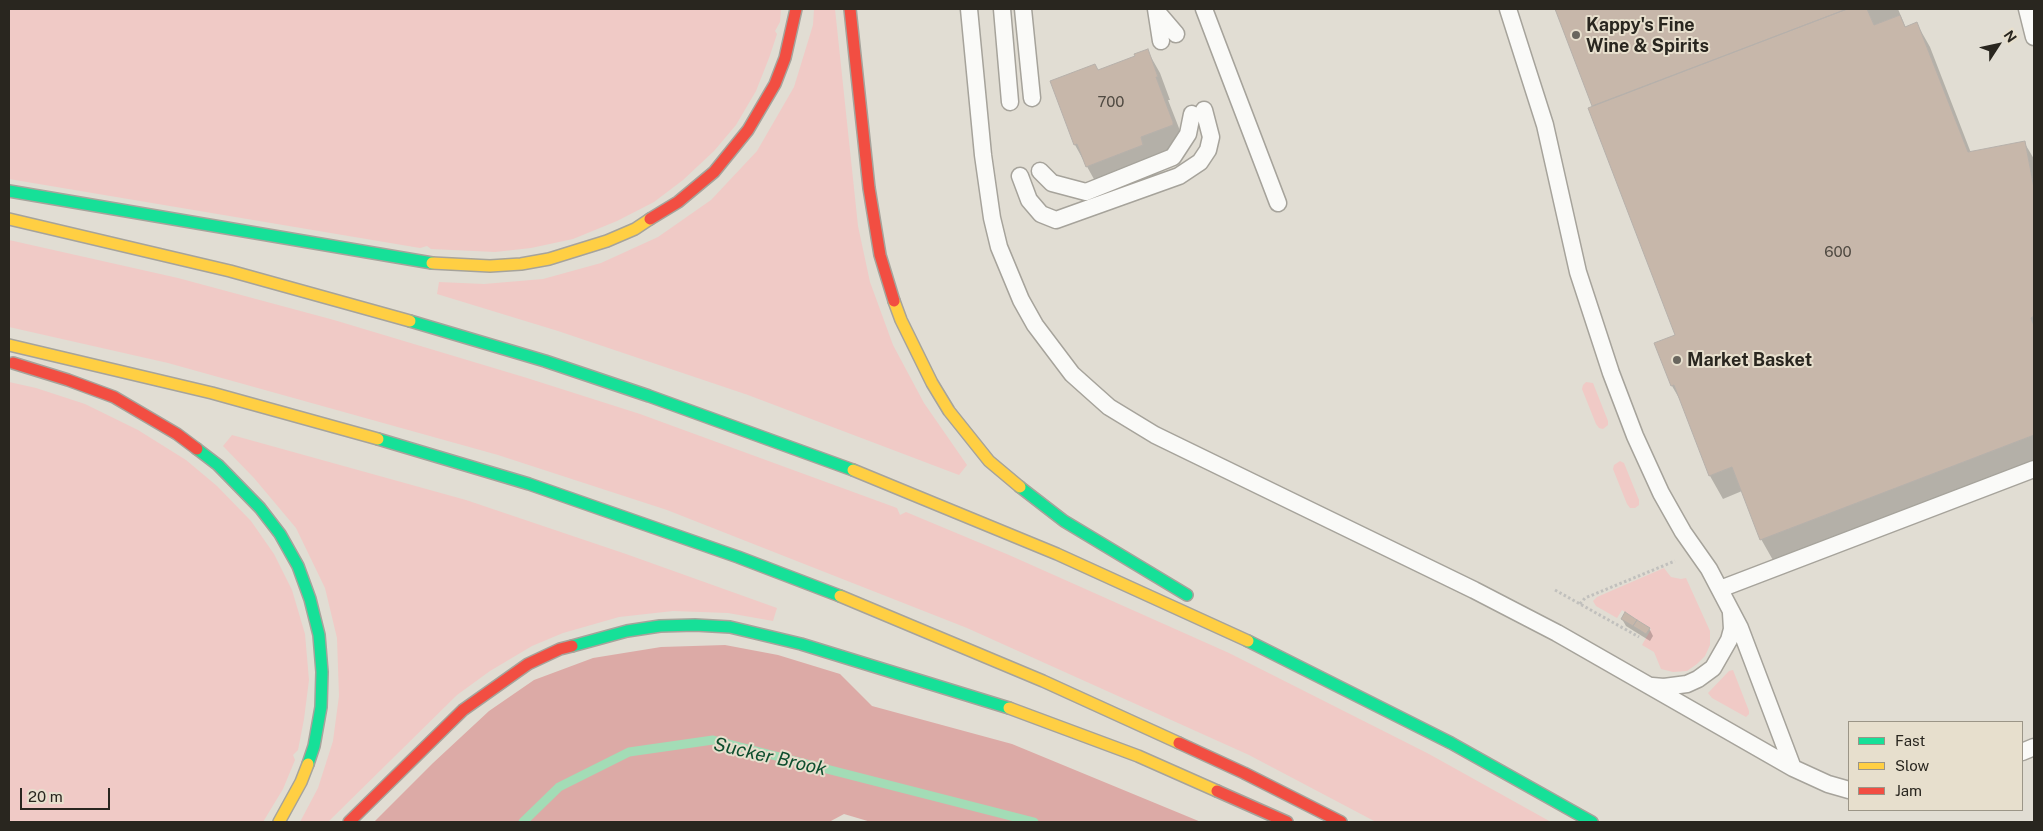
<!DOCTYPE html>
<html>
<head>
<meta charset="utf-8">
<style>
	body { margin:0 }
	#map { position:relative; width:2043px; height:831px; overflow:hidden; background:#e1ddd3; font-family:"Public Sans",sans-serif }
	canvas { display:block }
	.frame { position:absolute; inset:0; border:10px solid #29261f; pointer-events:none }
	.legend { position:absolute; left:1848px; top:721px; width:175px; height:90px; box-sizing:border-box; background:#e7dfcd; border:1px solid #9b9587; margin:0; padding:6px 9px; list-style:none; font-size:15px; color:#29261f }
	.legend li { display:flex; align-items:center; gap:10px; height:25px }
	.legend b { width:25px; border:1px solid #9b9587 }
	.north { position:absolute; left:1973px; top:20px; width:50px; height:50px; -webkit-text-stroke:4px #e7dfcd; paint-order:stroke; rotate:55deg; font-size:14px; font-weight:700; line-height:20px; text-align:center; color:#29261f }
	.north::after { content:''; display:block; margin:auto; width:18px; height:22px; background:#29261f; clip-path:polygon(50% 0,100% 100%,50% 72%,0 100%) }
	.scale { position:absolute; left:20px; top:788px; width:90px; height:22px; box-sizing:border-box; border:2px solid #29261f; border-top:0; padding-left:6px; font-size:15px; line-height:18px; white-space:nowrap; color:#29261f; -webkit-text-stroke:4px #e7dfcd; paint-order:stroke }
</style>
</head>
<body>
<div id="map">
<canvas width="2043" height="831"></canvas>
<div class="frame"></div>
<ul class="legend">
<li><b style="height:6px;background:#16e098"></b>Fast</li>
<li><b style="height:6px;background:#ffcf43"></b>Slow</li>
<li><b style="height:6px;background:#f24e42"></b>Jam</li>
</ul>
<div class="north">N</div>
<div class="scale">20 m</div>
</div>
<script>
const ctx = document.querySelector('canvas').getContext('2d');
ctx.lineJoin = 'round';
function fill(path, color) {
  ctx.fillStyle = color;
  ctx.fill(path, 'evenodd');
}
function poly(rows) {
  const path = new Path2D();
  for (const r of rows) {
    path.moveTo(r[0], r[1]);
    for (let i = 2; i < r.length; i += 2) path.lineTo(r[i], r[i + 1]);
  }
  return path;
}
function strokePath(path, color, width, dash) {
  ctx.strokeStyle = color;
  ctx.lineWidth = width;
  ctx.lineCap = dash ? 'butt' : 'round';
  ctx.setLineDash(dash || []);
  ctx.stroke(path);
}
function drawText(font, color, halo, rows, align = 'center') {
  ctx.font = font + ' "Public Sans",sans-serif';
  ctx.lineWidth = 4;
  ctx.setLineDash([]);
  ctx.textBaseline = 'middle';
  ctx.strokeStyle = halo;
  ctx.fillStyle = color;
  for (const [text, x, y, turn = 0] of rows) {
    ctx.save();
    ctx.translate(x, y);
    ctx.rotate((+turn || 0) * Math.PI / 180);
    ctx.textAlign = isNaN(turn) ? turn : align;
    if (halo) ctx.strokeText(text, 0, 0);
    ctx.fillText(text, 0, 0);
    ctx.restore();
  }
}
const green = poly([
	[9,9,781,9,780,22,775,31,777,34,769,58,756,91,736,125,714,151,683,180,654,202,617,221,573,239,531,248,495,252,431,249,427,246,420,248,9,179],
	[814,9,835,9,858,226,870,282,893,345,924,403,967,465,959,475,748,395,558,331,437,294,439,282,484,284,543,279,601,263,658,237,711,200,757,151,794,87,813,25],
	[9,240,178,278,334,320,527,378,640,414,897,508,900,515,906,512,1009,555,1229,653,1429,754,1551,822,1376,822,1249,755,967,628,667,510,498,455,168,363,9,327],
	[9,382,36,388,85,404,138,430,186,460,217,486,251,521,274,554,292,590,305,634,309,680,304,719,298,750,293,755,295,760,283,789,263,822,9,822],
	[1586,382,1593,383,1608,421,1608,425,1603,429,1599,428,1596,424,1582,389,1583,385],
	[232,435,466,500,626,554,777,608,773,621,728,613,673,611,619,617,563,633,532,646,490,671,457,695,328,822,300,822,318,788,333,741,339,696,337,638,325,588,296,528,254,478,223,446],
	[1620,461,1624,463,1639,500,1639,505,1635,508,1630,508,1627,504,1613,469,1614,465],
	[1664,568,1671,577,1681,579,1686,578,1710,631,1710,645,1705,656,1697,664,1687,671,1673,672,1661,669,1654,652,1642,645,1651,629,1622,610,1617,618,1596,606,1593,601,1597,597],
	[1733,670,1749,711,1749,714,1746,717,1712,698,1708,693,1729,671]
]);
const forest = poly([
	[725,645,778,655,840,674,872,706,1012,744,1201,822,871,822,844,814,829,822,374,822,433,763,489,711,534,680,593,658,661,647]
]);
const shadow = poly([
	[1556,9,1898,9,1906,28,1917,24,1930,47,1971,153,2024,142,2034,159,2034,463,1774,562,1761,539,1742,491,1723,499,1710,476,1683,405,1672,386,1676,336,1594,107],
	[1147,50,1160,73,1170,100,1168,100,1186,146,1100,190,1075,145,1051,82,1098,72,1137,57],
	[1622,619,1649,628,1653,636,1650,641,1626,626]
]);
const stream = poly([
	[523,822,559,787,629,752,713,740,1034,822]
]);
const building = poly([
	[1555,9,1847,9,1592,106,1555,9],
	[1847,9,1867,9,1874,25,1900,15,1905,27,1917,22,1968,152,2025,141,2034,188,2034,316,2031,318,2034,326,2034,435,1760,540,1732,467,1709,476,1674,385,1671,386,1654,343,1675,335,1588,108,1847,9],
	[1148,49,1158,77,1156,77,1173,122,1173,125,1141,137,1143,145,1086,167,1077,144,1074,145,1050,81,1095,64,1098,70,1135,56,1134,54,1148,49],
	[1625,612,1637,620,1633,626,1621,619,1625,612],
	[1637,620,1650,628,1646,634,1633,626,1637,620]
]);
const path = poly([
	[1555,590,1639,637],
	[1580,604,1585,598,1675,561]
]);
const lane = poly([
	[969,9,983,155,992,218,999,247,1021,300,1035,325,1072,374,1091,391,1109,407,1155,435,1474,590,1557,633,1793,768,1828,784,1849,790],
	[1002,9,1010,102],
	[1023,9,1032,98],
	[1156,9,1161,41],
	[1204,9,1278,203],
	[1508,9,1545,125,1578,272,1611,373,1635,436,1661,493,1683,532,1709,569,1740,628,1793,768],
	[2027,9,2034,37],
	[1158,13,1176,34],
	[1040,171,1052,183,1086,192,1173,157,1188,134,1192,114],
	[1020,176,1029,200,1041,214,1056,220,1179,176,1200,162,1208,150,1211,137,1204,110],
	[1720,589,2034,469],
	[1652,686,1664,687,1687,684,1698,679,1713,668,1729,640,1732,629,1731,613],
	[2022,752,2034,747]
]);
const fast = poly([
	[9,191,432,263],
	[410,321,545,361,649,396,853,470],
	[378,439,529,484,738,557,840,596],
	[197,449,218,465,260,508,280,534,298,566,310,599,319,635,322,672,321,707,314,746,308,764],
	[1020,487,1064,521,1187,595],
	[1248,641,1451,743,1592,822],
	[572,646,627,631,660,626,695,625,730,627,801,644,1009,708]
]);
const slow = poly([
	[9,219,230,271,410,321],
	[432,263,490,266,521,264,549,259,607,241,635,229,650,219],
	[894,301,901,320,932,383,949,411,989,461,1020,487],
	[9,345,212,393,378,439],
	[853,470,1057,554,1248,641],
	[840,596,1043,681,1179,743],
	[1009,708,1138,756,1217,791],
	[279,822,301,782,308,764]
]);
const jam = poly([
	[850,9,869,188,880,255,894,301],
	[650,219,678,202,714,172,748,130,775,84,785,58,796,9],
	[13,363,68,380,114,397,177,434,197,449],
	[1179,743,1244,773,1341,822],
	[1217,791,1287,822],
	[349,822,463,710,528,664,560,649,572,646]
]);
const markers = [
	[1576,35,5,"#69665e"],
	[1677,360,5,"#69665e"]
];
const numberNames = [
	["700",1111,102],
	["600",1838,252]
];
const poiNames = [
	["Kappy's Fine",1586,25],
	["Wine & Spirits",1586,46],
	["Market Basket",1687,360]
];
const waterNames = [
	["Sucker Brook",770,757,13]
];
fill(green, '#f0cac6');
fill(forest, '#dcaaa6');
fill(shadow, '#0003');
strokePath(stream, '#a3dcb6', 9);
fill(building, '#c7b7aa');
strokePath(building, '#b6b0aa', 1);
strokePath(lane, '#a6a39b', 19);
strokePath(fast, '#a6a39b', 14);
strokePath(slow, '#a6a39b', 14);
strokePath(jam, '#a6a39b', 14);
strokePath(path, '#c1c0bd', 3, [2.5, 2.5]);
strokePath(lane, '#fafaf8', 16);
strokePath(fast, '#16e098', 11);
strokePath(slow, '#ffcf43', 11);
strokePath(jam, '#f24e42', 11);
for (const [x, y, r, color] of markers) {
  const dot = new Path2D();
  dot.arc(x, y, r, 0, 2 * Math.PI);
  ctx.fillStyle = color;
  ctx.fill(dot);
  strokePath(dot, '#e7dfcd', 2);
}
drawText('15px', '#504a42', null, numberNames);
drawText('bold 18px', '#29261f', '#e7dfcd', poiNames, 'left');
drawText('italic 19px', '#0d4e2e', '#e7dfcd', waterNames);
</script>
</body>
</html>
